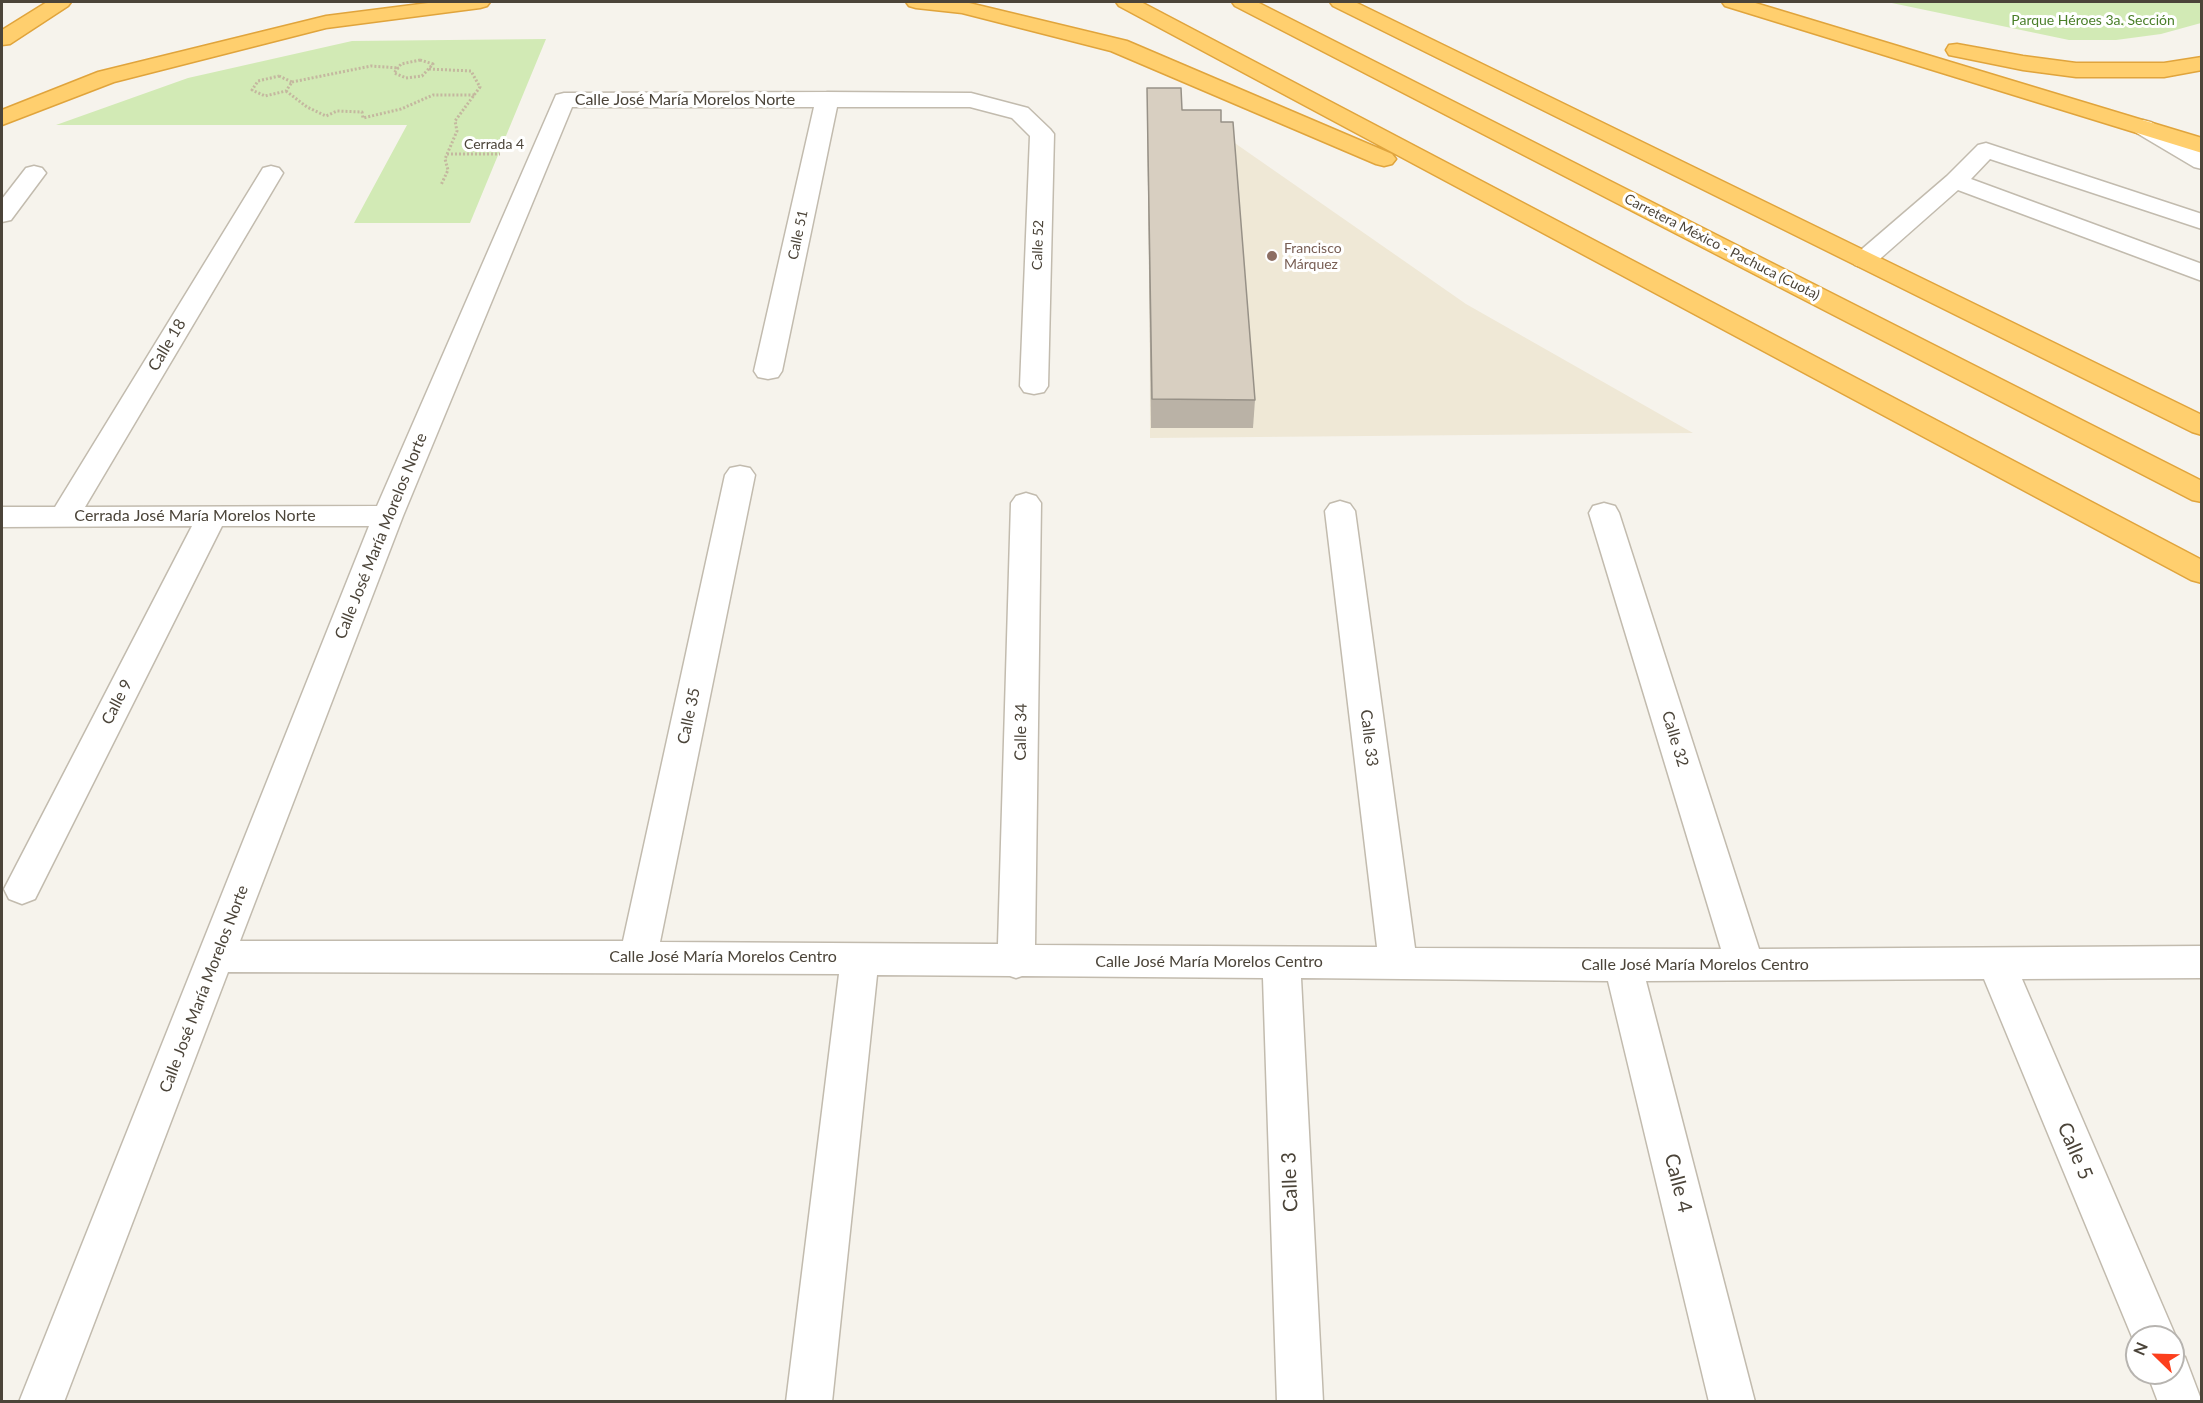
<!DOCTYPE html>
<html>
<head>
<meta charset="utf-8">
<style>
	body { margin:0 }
	#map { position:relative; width:2203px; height:1403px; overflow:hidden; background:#f6f3ec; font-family:Lato,sans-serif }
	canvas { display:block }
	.frame { position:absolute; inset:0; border:3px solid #4b4439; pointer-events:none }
	.north { position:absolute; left:2125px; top:1325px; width:60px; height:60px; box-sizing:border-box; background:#fff; border:2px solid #b7b4b0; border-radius:50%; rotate:293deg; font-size:16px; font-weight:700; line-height:24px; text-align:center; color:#4b4439 }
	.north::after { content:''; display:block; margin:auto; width:21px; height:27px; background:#fc3f1d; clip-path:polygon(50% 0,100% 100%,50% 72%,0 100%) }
</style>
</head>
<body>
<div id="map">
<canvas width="2203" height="1403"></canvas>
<div class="frame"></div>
<div class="north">N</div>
</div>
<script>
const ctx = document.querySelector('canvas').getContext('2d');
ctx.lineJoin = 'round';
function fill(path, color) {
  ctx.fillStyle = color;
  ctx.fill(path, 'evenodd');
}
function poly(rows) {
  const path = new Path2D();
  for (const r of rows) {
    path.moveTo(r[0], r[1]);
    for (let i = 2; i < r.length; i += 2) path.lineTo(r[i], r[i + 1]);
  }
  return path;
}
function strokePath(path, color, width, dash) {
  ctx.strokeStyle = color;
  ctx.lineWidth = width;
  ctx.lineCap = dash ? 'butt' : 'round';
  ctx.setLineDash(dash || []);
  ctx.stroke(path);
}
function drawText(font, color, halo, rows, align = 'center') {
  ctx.font = font + ' Lato,sans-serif';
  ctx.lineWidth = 6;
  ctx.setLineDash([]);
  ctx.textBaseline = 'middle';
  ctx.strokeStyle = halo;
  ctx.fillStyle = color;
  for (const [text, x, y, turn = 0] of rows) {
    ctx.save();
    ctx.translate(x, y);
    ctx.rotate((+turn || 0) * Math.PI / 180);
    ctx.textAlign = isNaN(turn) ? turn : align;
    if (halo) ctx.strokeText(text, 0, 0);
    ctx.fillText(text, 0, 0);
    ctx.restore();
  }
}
const education = poly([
	[1149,92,1193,114,1466,304,1693,433,1150,438]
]);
const green = poly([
	[1887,2,2201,2,2201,23,2161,34,2116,40,2069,40],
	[546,39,470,223,354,223,407,125,56,125,188,78,352,41]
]);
const path = poly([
	[420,60,433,64,422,76,406,78,394,73,401,64,420,60],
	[429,69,471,71,480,87,455,121,457,131,445,159,448,170,441,185],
	[279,76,292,82,286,91,265,96,252,90,258,81,279,76],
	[292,82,371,66,399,68],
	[286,91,307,107,326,116,337,111,362,112,363,118,401,109,433,95,475,95],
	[447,154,500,154]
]);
const minor = poly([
	[827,92,971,93,1028,108,1050,129,1054,134,1048,386,1044,392,1034,394,1024,392,1020,386,1030,136,1012,118,970,107,837,107,782,371,778,377,768,379,758,377,754,371,814,107,572,107,403,516,240,941,623,941,725,475,730,468,740,466,750,468,755,475,660,942,998,944,1011,503,1016,496,1026,493,1036,496,1041,503,1035,945,1377,947,1325,511,1330,504,1340,501,1350,504,1355,511,1415,948,1721,949,1589,513,1593,506,1604,503,1615,506,1619,513,1759,949,2202,946,2202,978,2022,979,2176,1337,2173,1344,2173,1337,2137,1337,2137,1349,1984,979,1646,981,1755,1402,1709,1402,1608,981,1301,978,1323,1402,1277,1402,1263,978,1022,976,1016,978,1010,976,877,975,832,1402,786,1402,839,974,228,972,64,1402,19,1402,369,526,222,526,35,899,22,904,9,899,4,889,192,526,2,527,2,507,55,507,263,168,271,166,279,168,283,173,85,507,377,506,556,95,564,93,827,92],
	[2143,120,2151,122,2202,152,2202,169,2194,167,2135,132,2132,127,2135,122,2143,120],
	[1986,143,2202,214,2202,229,1990,159,1971,179,2202,264,2202,281,1958,190,1873,265,1864,268,1855,265,1851,260,1855,255,1947,176,1978,145,1986,143],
	[34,166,42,168,46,173,11,220,2,222,2,199,26,168,34,166],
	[2173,1352,2185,1357,2202,1402,2158,1402,2147,1373,2173,1373,2173,1352]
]);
const highway = poly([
	[47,2,71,2,68,6,10,44,2,45,2,30,47,2],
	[436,2,490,2,487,6,480,8,326,28,114,82,2,125,2,110,98,72,326,16,436,2],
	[906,2,965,2,1127,41,1392,154,1396,159,1392,164,1384,166,1376,164,1111,51,962,13,916,8,909,6,906,2],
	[1116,2,1141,2,2202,560,2202,583,2191,580,1119,6,1116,2],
	[1232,2,1257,2,2202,481,2202,502,2192,500,1235,6,1232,2],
	[1330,2,1355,2,2202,415,2202,435,2192,432,1333,6,1330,2],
	[1722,2,1752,2,2202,138,2202,153,1725,6,1722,2],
	[1957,44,2023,56,2076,63,2164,63,2202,57,2202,70,2164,77,2076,77,2023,70,1949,55,1946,50,1949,45,1957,44]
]);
const wall = poly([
	[1147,88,1182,110,1255,400,1253,428,1151,428,1147,115]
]);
const building = poly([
	[1147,88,1181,88,1182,110,1221,110,1221,122,1233,122,1255,400,1152,399,1147,88]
]);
const markers = [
	[1272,256,6,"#8d6e63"]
];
const farParknames = [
	["Parque Héroes 3a. Sección",2093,20]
];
const farStreetnames = [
	["Cerrada 4",494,144],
	["Calle 51",798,235,-78],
	["Calle 52",1038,245,-88],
	["Carretera México - Pachuca (Cuota)",1722,247,27]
];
const farEducationnames = [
	["Francisco",1284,248],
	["Márquez",1284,264]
];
const streetNames = [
	["Calle José María Morelos Norte",685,100],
	["Calle 18",167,345,-59],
	["Cerrada José María Morelos Norte",195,516],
	["Calle José María Morelos Norte",381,536,-68],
	["Calle 9",117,702,-63],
	["Calle 35",689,716,-78],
	["Calle 34",1021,732,-89],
	["Calle 33",1369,738,83],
	["Calle 32",1675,739,73],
	["Calle José María Morelos Centro",723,957],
	["Calle José María Morelos Centro",1209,962],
	["Calle José María Morelos Centro",1695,965],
	["Calle José María Morelos Norte",204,989,-69]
];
const nearStreetnames = [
	["Calle 5",2075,1151,67],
	["Calle 3",1290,1182,-92],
	["Calle 4",1678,1183,76]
];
fill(education, '#efe8d6');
fill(green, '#d2eab5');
strokePath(minor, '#c2bbae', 3);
strokePath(highway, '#e0a43c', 3);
strokePath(path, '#c4b79f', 3, [2, 2]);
fill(minor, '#fff');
fill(highway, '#ffcf6e');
fill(wall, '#bab2a6');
fill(building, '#d8cfc1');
strokePath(building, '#979187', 1.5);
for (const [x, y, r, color] of markers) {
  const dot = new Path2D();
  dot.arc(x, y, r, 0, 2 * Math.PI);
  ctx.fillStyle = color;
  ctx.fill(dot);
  strokePath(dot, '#fff', 2);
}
drawText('14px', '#4a7f2a', '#fff', farParknames);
drawText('14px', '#4b4439', '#fff', farStreetnames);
drawText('14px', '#785e54', '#fff', farEducationnames, 'left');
drawText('16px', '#4b4439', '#fff', streetNames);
drawText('20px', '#4b4439', '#fff', nearStreetnames);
</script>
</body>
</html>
